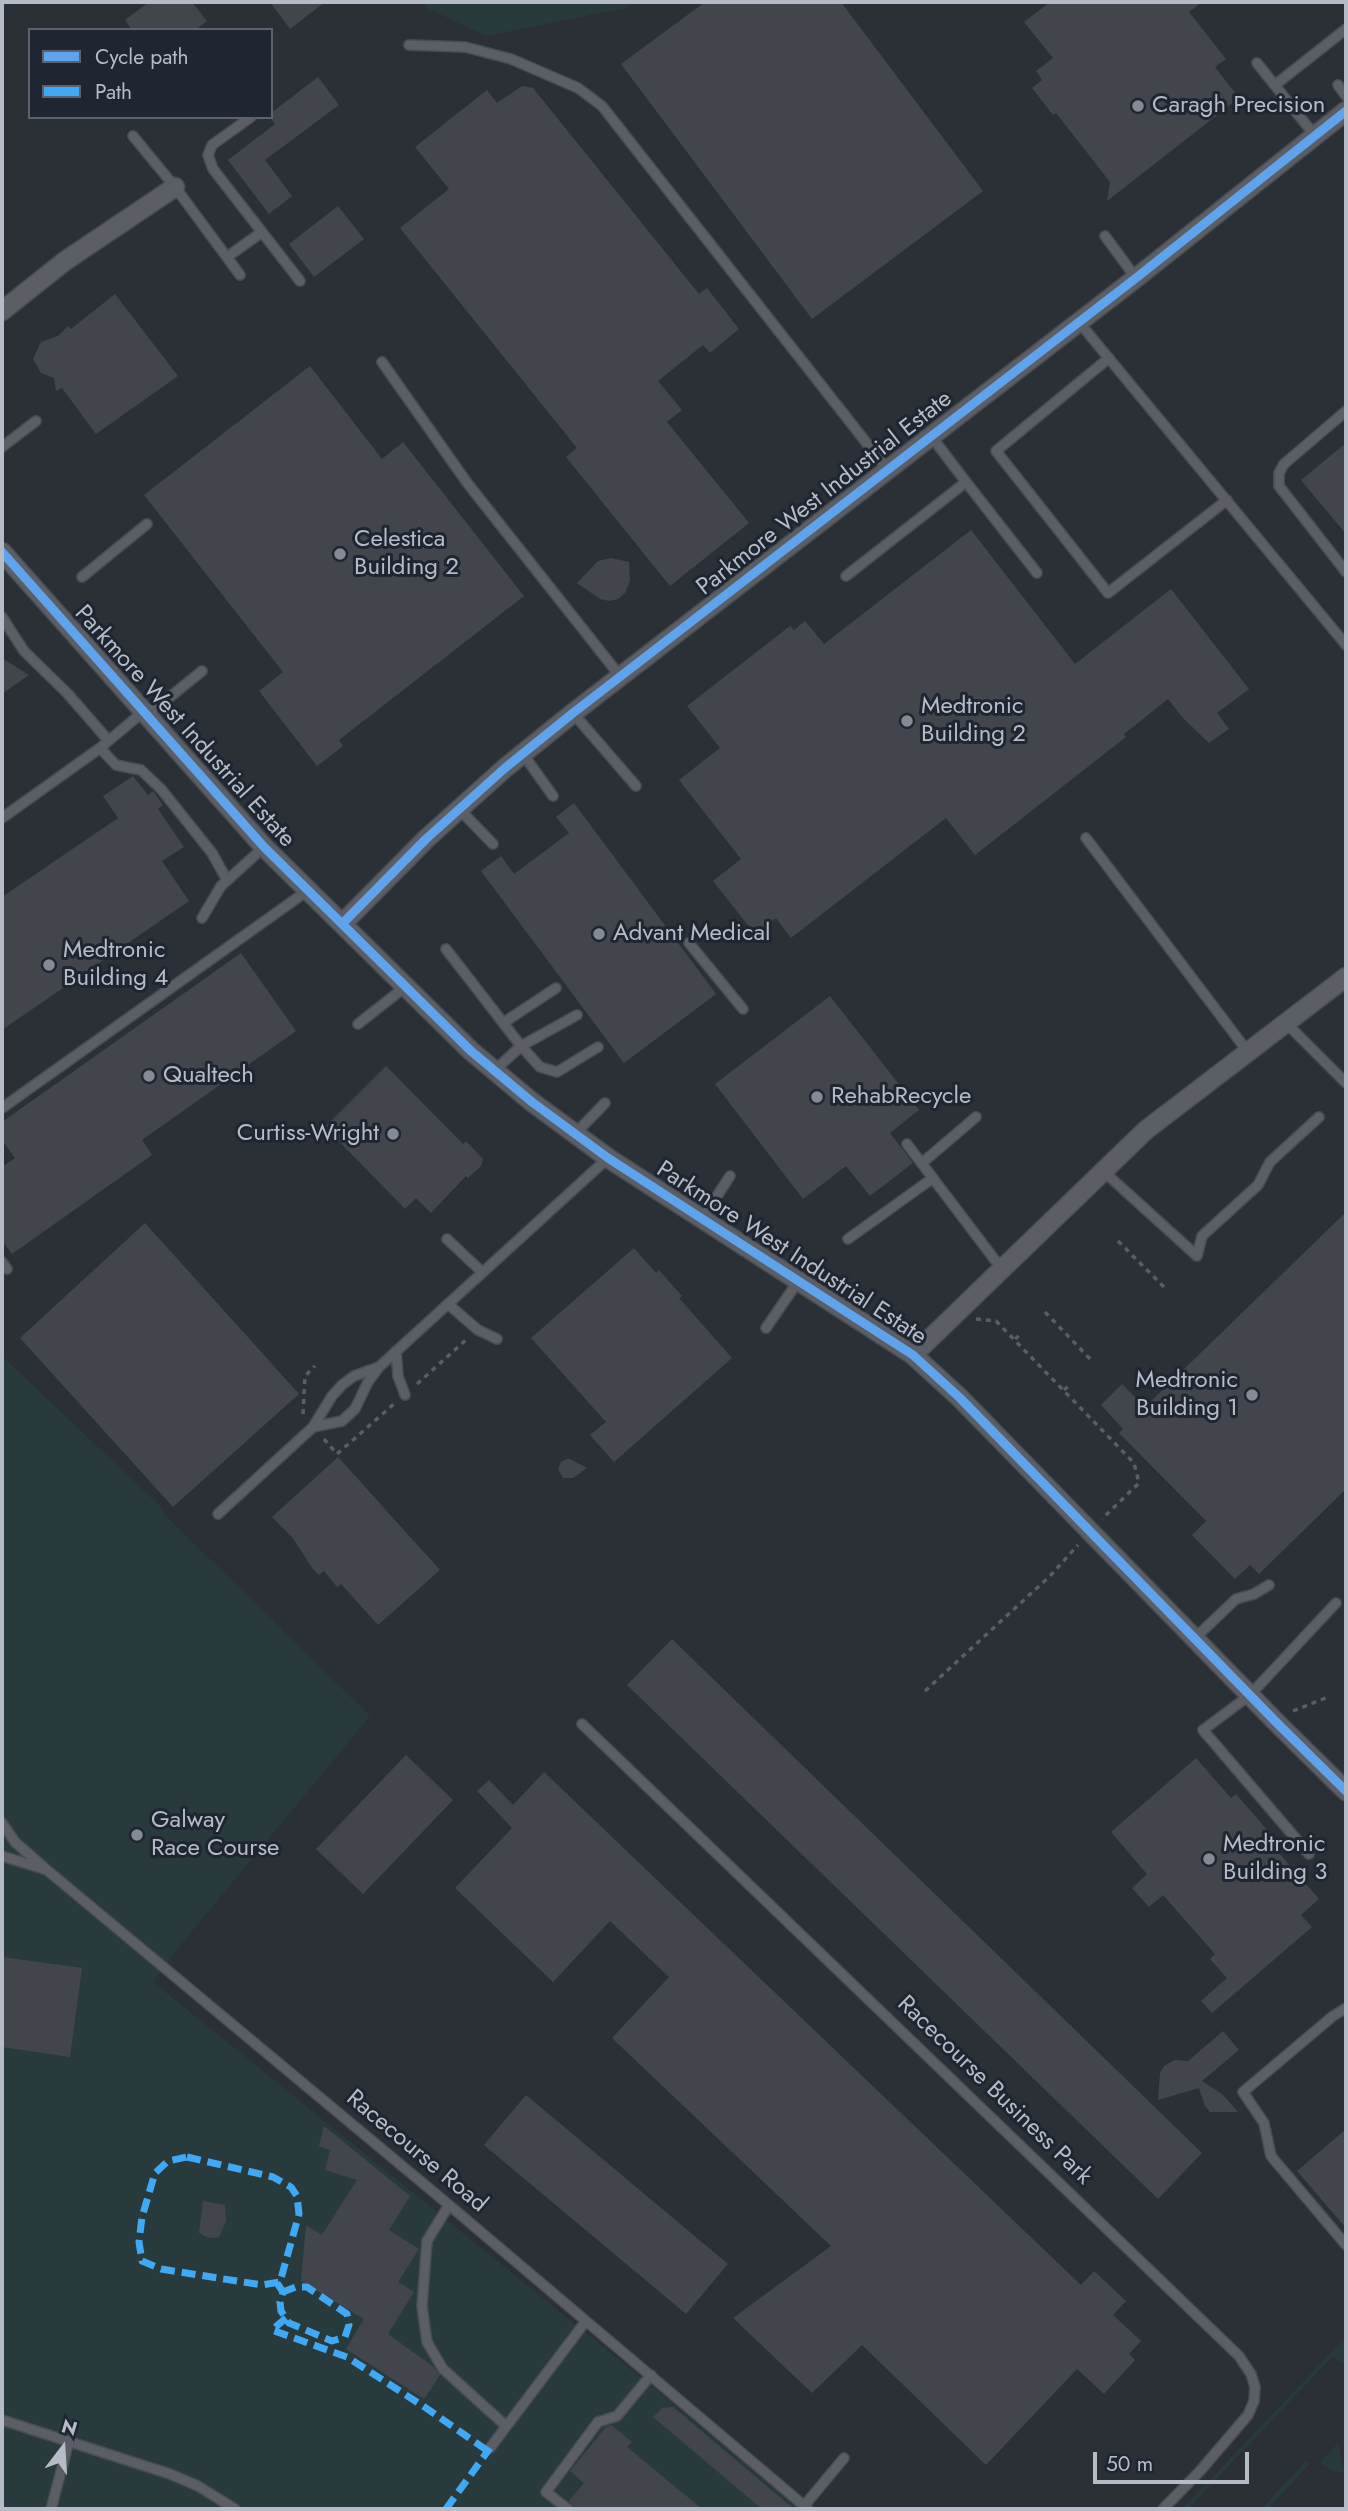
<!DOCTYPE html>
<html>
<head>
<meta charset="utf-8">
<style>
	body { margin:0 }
	#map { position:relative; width:1348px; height:2511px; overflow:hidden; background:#2b3037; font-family:Jost,sans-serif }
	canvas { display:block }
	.frame { position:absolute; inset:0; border:4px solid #b6bcc7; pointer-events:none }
	.legend { position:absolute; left:28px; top:28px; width:245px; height:91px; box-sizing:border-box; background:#1f2631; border:2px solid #5b626d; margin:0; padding:9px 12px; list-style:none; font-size:21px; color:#b6bcc7 }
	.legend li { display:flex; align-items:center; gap:14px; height:35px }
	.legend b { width:35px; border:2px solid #5b626d }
	.north { position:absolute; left:28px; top:2413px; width:70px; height:70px; -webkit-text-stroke:5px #1f2631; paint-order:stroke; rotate:17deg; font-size:19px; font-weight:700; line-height:28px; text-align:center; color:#b6bcc7 }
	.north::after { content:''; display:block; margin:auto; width:24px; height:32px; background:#b6bcc7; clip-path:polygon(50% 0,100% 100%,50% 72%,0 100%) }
	.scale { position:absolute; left:1093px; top:2452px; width:156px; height:32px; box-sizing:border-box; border:4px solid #b6bcc7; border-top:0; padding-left:9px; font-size:21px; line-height:24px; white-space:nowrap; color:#b6bcc7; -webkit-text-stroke:5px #1f2631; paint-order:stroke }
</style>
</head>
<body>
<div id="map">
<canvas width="1348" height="2511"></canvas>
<div class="frame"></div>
<ul class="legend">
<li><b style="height:9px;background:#60a3ed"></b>Cycle path</li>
<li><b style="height:9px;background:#3fa9f5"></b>Path</li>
</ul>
<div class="north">N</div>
<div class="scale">50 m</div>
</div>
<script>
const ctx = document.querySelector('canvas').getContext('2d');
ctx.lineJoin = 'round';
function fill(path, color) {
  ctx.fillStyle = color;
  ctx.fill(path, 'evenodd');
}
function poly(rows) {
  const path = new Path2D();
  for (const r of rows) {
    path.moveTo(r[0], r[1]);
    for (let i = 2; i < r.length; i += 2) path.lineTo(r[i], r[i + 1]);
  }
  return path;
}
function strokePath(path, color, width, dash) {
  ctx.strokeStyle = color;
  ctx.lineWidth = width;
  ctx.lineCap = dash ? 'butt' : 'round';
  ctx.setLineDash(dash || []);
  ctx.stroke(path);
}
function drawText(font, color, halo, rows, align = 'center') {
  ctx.font = font + ' Jost,sans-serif';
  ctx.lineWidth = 6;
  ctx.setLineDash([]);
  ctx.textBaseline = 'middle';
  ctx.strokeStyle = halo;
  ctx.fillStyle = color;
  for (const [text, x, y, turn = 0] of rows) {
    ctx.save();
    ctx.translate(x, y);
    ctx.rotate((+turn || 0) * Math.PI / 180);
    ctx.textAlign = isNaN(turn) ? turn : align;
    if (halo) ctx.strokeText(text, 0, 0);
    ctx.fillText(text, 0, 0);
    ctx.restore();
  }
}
const green = poly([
	[422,2,626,2,630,7,486,36,427,8],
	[2,1356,159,1505,164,1514,370,1716,173,1954,153,1982,665,2397,799,2509,2,2509],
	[1344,2339,1346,2341,1346,2360,1343,2364,1333,2356,1188,2509,1182,2509],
	[1338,2443,1344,2472,1332,2471,1320,2462],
	[1306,2461,1310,2464,1267,2509,1261,2509]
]);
const building = poly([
	[149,2,192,2,207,21,195,30,132,30,125,20],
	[270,2,325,2,290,29],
	[705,2,841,2,983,191,812,319,621,64],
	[1050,2,1202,2,1189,12,1226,59,1215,67,1239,98,1107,201,1110,182,1056,113,1053,115,1032,88,1042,80,1036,71,1053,58,1024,22],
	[318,77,339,105,265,160,292,196,269,214,228,160,275,124,270,117,271,113],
	[522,86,533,88,699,294,707,288,739,329,710,353,703,345,658,381,682,410,667,422,749,523,670,586,566,457,577,448,400,228,449,189,415,147,487,90,497,103],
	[338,206,364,239,314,277,289,244],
	[115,294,178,376,96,434,62,388,56,391,54,378,41,373,33,359,41,342,58,336,68,326,71,329],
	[310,366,382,459,403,442,524,596,339,740,343,746,317,766,259,691,283,672,144,495],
	[1346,443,1346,534,1301,480],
	[971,530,1075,664,1171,589,1249,689,1217,713,1229,729,1209,743,1183,718,1168,699,1124,734,1126,737,975,855,946,818,791,938,776,918,755,934,713,881,741,859,679,780,720,748,687,706,790,626,794,630,805,621,824,644],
	[611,558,629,562,630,581,625,593,618,599,609,601,600,599,577,583,598,561],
	[2,658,29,675,2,694],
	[133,776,148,795,153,791,163,805,158,809,184,847,162,861,189,901,2,1030,2,897,118,818,103,796],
	[574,803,716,994,624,1063,481,871,501,856,514,874,569,833,556,817],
	[241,953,296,1031,142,1140,152,1155,12,1254,2,1240,2,1167,15,1158,2,1140,2,1122],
	[830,996,919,1110,890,1133,913,1163,870,1196,846,1166,803,1199,715,1084],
	[386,1066,463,1144,466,1141,483,1159,481,1166,468,1178,466,1176,431,1213,416,1198,405,1209,325,1127],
	[1346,1212,1346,1489,1259,1574,1250,1565,1235,1579,1192,1535,1206,1521,1119,1433,1123,1429,1101,1405,1122,1384,1145,1407],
	[145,1223,299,1394,173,1507,20,1338],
	[634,1248,656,1273,659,1270,682,1296,679,1298,732,1358,614,1462,590,1435,606,1422,531,1338],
	[338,1457,440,1570,378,1625,341,1584,337,1587,324,1571,319,1575,313,1569,292,1537,272,1517],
	[567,1459,570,1459,587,1468,573,1478,563,1478,558,1469,561,1462],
	[672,1639,1202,2153,1158,2199,627,1685],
	[406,1755,453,1800,363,1894,316,1849],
	[1196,1758,1231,1798,1236,1794,1276,1840,1271,1844,1319,1899,1301,1915,1312,1927,1212,2013,1201,2001,1227,1978,1210,1959,1215,1954,1163,1895,1149,1907,1132,1888,1147,1874,1111,1832],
	[544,1772,1081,2285,1094,2271,1126,2301,1113,2315,1141,2341,1129,2354,1135,2360,1104,2394,1077,2369,986,2465,862,2345,812,2393,733,2318,831,2246,612,2038,669,1977,610,1921,553,1982,455,1888,512,1828,477,1791,489,1780,513,1805],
	[2,1957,82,1968,70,2057,2,2047],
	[1223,2031,1239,2050,1202,2081,1222,2094,1238,2112,1210,2112,1205,2106,1199,2088,1158,2100,1160,2073,1164,2066,1175,2060,1188,2061],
	[526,2095,728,2264,686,2314,484,2145],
	[324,2126,410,2196,389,2230,419,2249,398,2282,414,2292,388,2334,434,2367,440,2375,424,2399,346,2349,364,2319,301,2281,306,2225,322,2235,357,2180,325,2170,330,2150,319,2146],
	[1346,2129,1346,2228,1297,2171],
	[203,2201,225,2205,226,2221,219,2237,209,2238,199,2233],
	[673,2407,794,2509,762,2509,653,2417,662,2408],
	[611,2425,632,2442,627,2447,702,2509,577,2509,569,2501,584,2483,570,2471,606,2427]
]);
const path = poly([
	[1118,1241,1165,1288],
	[1045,1312,1093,1362],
	[976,1319,996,1321,1134,1463,1139,1483,1102,1519],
	[1015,1339,1021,1334],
	[417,1384,468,1338],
	[1064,1390,1071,1384],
	[303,1414,305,1376,315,1366],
	[324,1439,337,1454,395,1403],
	[925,1691,1050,1576,1078,1545],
	[1293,1711,1328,1697]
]);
const lane = poly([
	[409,45,465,47,511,59,578,88,602,106,887,469],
	[1257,63,1316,137],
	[1275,85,1346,29],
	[1338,85,1346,96],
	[251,117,212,145,208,155,213,169,300,281],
	[133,136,175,187,240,275],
	[1105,236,1136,278],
	[227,257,262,232],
	[1078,321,1346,645],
	[1109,358,996,451,1108,593,1227,500],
	[382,362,468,484,620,676],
	[1346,411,1284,464,1279,473,1279,486,1346,572],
	[2,447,36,421],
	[966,482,1037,573],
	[846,576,966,482,931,436],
	[82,577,147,524],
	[2,617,24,651,68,694,108,740],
	[573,713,636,786],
	[100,748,116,765,141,770,161,789,212,853,227,880],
	[523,754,553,796],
	[459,809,493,844],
	[2,818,100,748,143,712,160,705,202,671],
	[1086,838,1248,1052],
	[202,918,221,886,264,847],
	[689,943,743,1009],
	[446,949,521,1046,494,1071],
	[577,1015,521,1046,540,1067,557,1072,598,1047],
	[503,1023,556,988],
	[1286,1023,1346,1083],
	[358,1024,405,987],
	[2,1108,307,891],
	[574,1135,605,1103],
	[907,1144,1001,1268],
	[922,1163,976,1117],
	[1102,1170,1197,1256,1202,1236,1258,1185,1270,1162,1319,1117],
	[702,1219,730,1176],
	[447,1239,482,1272],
	[848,1239,933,1178],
	[2,1262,7,1269],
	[448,1304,478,1330,497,1339],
	[766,1328,799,1280],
	[396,1351,398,1376,405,1395],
	[313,1427,342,1421,355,1409,368,1382,379,1367,608,1158],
	[218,1514,313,1427,332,1396,342,1385,354,1376,379,1367],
	[1195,1638,1236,1599,1254,1594,1269,1585],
	[582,1724,1239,2356,1251,2374,1255,2387,1254,2401,1248,2415,1200,2471,1163,2509],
	[2,1823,15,1842,47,1870,449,2205,808,2509],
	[1309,1854,1203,1730,1250,1695,1336,1603],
	[2,1856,44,1869],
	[1346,2008,1333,2016,1243,2092,1264,2123,1271,2156,1346,2245],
	[449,2205,427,2241,422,2306,427,2342,443,2369,506,2426],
	[2,2420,170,2474,198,2486,235,2509],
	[490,2448,586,2321],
	[804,2506,844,2458],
	[51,2509,69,2441],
	[568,2509,546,2492,598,2422,617,2416,651,2375]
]);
const street = poly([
	[2,311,65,261,175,187],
	[2,552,264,847,471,1051,532,1102,608,1158,913,1355,960,1398,1277,1723,1346,1791],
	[342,924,426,839,505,768,573,713,1136,278,1346,111],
	[913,1355,1146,1130,1346,977]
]);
const quiet = poly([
	[187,2157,273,2177,291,2187,297,2196,299,2214,280,2282,262,2285,161,2269,142,2261,139,2242,142,2217,155,2173,168,2161,187,2157],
	[277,2283,283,2292,280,2302,281,2311,289,2323,332,2341,345,2337,349,2325,347,2314,307,2287,296,2287,283,2292],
	[286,2318,272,2330,347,2357,423,2406,488,2451],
	[446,2509,490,2448]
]);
const cycleway = poly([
	[2,552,264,847,471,1051,532,1102,608,1158,913,1355,960,1398,1277,1723,1346,1791],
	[342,924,426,839,505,768,573,713,1136,278,1346,111]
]);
const markers = [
	[1138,106,7,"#858b95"],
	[340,554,7,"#858b95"],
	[907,721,7,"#858b95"],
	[599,934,7,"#858b95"],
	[49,965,7,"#858b95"],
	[149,1076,7,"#858b95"],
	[817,1097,7,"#858b95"],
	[393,1134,7,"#858b95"],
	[1252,1395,7,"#858b95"],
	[137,1835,7,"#858b95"],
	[1209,1859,7,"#858b95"]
];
const poiNames = [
	["Caragh Precision",1152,106],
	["Celestica",354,540],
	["Building 2",354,568],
	["Medtronic",921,707],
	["Building 2",921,735],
	["Advant Medical",613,934],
	["Medtronic",63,951],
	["Building 4",63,979],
	["Qualtech",163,1076],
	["RehabRecycle",831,1097],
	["Curtiss-Wright",379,1134,"right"],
	["Medtronic",1238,1381,"right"],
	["Building 1",1238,1409,"right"],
	["Galway",151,1821],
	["Race Course",151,1849],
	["Medtronic",1223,1845],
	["Building 3",1223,1873]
];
const streetNames = [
	["Parkmore West Industrial Estate",825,494,-38],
	["Parkmore West Industrial Estate",184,727,48],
	["Parkmore West Industrial Estate",791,1254,33],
	["Racecourse Business Park",994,2091,44],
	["Racecourse Road",416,2152,40]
];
fill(green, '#293a3d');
fill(building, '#42464c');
strokePath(lane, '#494c52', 12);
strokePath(street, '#494c52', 21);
strokePath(path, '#595e62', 3.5, [5, 5]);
strokePath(lane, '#5b5e65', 9);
strokePath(street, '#5b5e65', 18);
strokePath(quiet, '#3fa9f5', 7, [14, 7]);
strokePath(cycleway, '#60a3ed', 9);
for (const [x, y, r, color] of markers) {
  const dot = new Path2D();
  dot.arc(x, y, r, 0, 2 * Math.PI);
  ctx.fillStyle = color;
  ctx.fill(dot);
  strokePath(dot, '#1f2631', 2.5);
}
drawText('24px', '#b6bcc7', '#1f2631', poiNames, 'left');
drawText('24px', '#b6bcc7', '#1f2631', streetNames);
</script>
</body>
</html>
